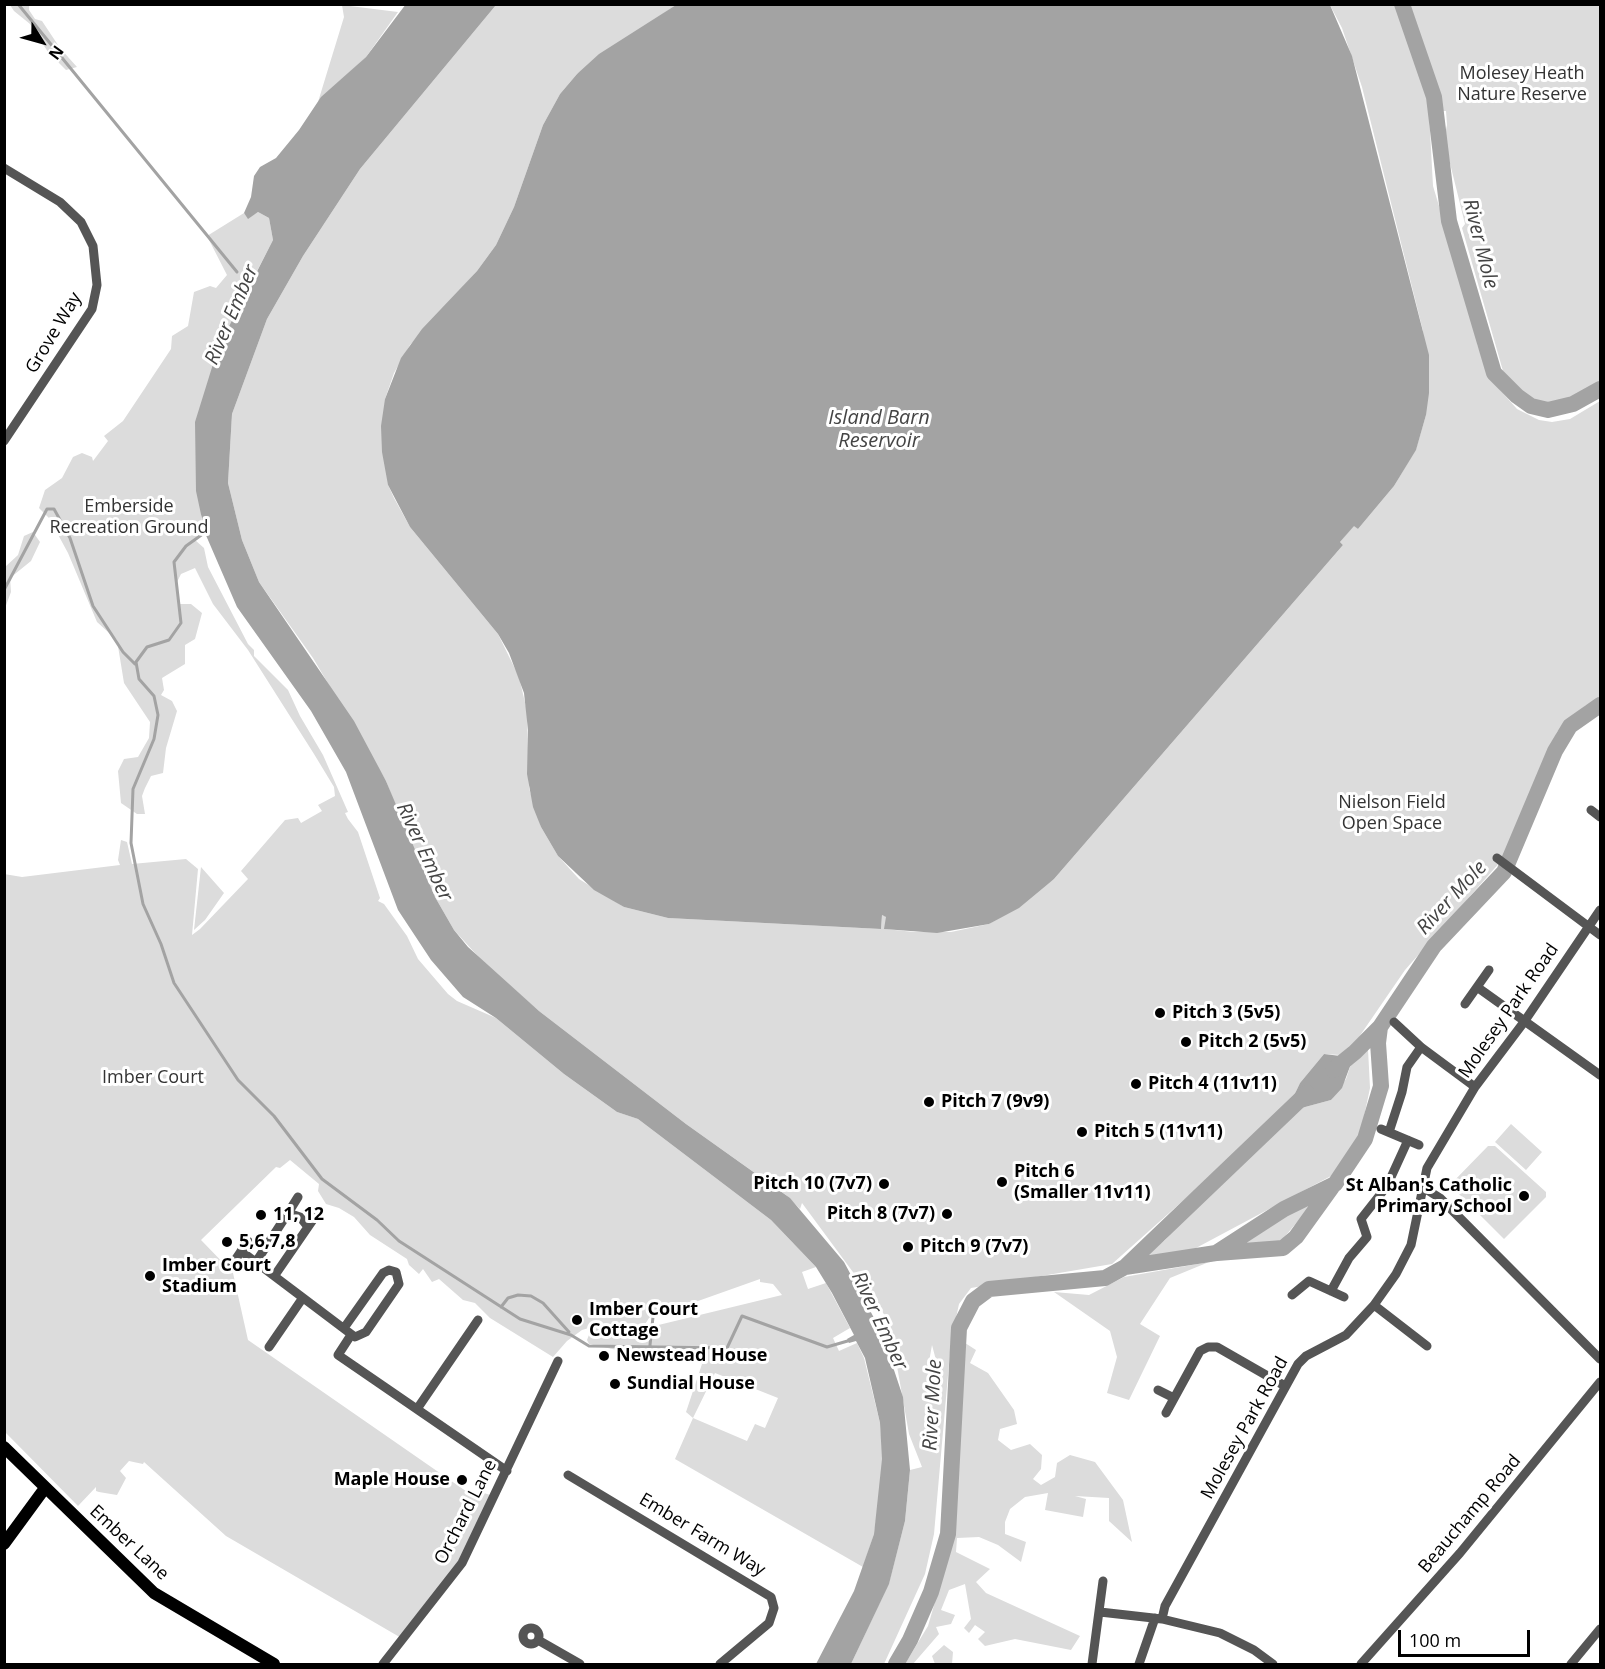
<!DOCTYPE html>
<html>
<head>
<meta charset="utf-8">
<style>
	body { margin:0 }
	#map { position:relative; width:1605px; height:1669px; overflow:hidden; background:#fff; font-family:"Open Sans",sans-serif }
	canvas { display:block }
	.frame { position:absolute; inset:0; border:6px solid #000; pointer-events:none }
	.north { position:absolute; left:12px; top:12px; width:60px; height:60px; -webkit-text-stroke:4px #fff; paint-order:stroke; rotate:127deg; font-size:16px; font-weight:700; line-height:24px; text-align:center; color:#000 }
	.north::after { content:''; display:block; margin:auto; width:21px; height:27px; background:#000; clip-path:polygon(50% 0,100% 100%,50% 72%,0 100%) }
	.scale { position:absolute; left:1398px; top:1630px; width:132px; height:27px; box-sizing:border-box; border:3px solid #000; border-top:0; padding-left:8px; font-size:18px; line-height:21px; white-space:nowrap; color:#000; -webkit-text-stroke:4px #fff; paint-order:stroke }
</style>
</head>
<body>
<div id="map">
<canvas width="1605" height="1669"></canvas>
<div class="frame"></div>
<div class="north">N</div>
<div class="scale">100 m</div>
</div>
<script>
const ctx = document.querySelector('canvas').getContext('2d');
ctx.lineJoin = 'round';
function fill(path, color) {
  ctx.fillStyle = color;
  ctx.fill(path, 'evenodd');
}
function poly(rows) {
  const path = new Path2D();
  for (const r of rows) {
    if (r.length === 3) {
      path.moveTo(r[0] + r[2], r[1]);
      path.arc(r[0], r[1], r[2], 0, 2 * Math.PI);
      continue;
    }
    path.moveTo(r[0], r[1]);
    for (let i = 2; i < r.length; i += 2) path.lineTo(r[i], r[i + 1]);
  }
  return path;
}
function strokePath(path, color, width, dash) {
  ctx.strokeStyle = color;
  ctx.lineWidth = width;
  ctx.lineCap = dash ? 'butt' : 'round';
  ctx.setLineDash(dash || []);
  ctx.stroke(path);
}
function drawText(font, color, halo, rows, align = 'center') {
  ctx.font = font + ' "Open Sans",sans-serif';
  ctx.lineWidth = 6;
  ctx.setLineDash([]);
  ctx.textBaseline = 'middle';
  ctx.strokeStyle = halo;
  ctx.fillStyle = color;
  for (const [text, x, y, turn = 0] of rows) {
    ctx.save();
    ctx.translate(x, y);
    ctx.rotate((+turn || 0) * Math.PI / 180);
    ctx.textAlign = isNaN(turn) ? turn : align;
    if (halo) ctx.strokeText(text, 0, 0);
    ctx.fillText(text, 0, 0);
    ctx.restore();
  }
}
const green = poly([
	[10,5,29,5,29,10,35,19,42,21,60,48,77,67,66,70,48,52,30,24,14,11],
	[342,5,398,12,366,57,318,102,344,17],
	[496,5,676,5,577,74,560,94,543,125,514,207,496,245,477,271,410,345,394,373,385,399,388,485,394,498,410,527,498,634,519,677,527,711,529,788,541,827,558,856,579,879,624,907,668,918,881,929,882,915,887,917,885,929,914,932,951,932,989,924,1054,879,1343,545,1340,542,1354,525,1358,529,1394,486,1416,449,1426,415,1423,331,1362,87,1342,28,1330,5,1395,5,1409,30,1428,94,1433,186,1474,322,1478,347,1500,390,1517,409,1539,420,1552,422,1570,419,1600,401,1600,698,1585,706,1557,732,1548,759,1501,861,1405,970,1359,1037,1340,1055,1324,1054,1300,1083,1289,1106,1112,1264,971,1288,959,1304,951,1341,934,1534,925,1574,884,1664,851,1664,889,1583,905,1521,910,1470,922,1467,909,1434,889,1321,802,1203,800,1209,786,1195,686,1124,539,1011,485,964,454,930,435,897,413,850,386,781,313,658,259,582,242,540,228,483,232,414,267,319,303,256,360,169],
	[932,1345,941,1379,930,1401,929,1362],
	[1406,5,1600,5,1600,382,1574,398,1543,405,1521,394,1503,371,1462,228,1465,224,1444,139,1447,125,1446,111,1442,111,1425,51],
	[258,212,269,218,273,240,244,296,201,516,205,533,195,540,204,548,208,567,248,644,254,650,254,656,288,690,300,716,323,755,348,812,345,813,348,819,358,832,380,898,378,901,384,904,407,936,418,959,448,994,457,1001,496,1018,564,1074,617,1112,638,1119,771,1220,816,1267,802,1272,808,1289,826,1283,850,1328,833,1338,839,1351,857,1343,864,1358,880,1423,883,1459,878,1507,874,1534,863,1567,675,1459,693,1418,686,1412,702,1364,680,1350,617,1350,589,1344,587,1340,592,1327,582,1330,567,1341,553,1357,490,1318,475,1303,463,1300,439,1279,432,1282,423,1269,419,1274,409,1265,407,1259,370,1235,354,1217,339,1208,326,1204,318,1191,319,1184,290,1160,280,1168,276,1167,201,1240,233,1273,248,1340,473,1496,481,1492,490,1495,462,1563,403,1639,226,1536,144,1462,143,1464,129,1461,120,1471,126,1478,117,1495,99,1492,96,1491,96,1487,78,1506,5,1432,4,874,22,877,120,865,118,860,121,840,127,842,132,864,186,859,198,869,192,935,200,929,248,879,241,871,285,820,298,818,301,823,322,811,318,805,335,796,334,787,314,754,248,650,213,604,195,568,181,574,176,584,180,604,191,604,202,613,195,639,185,645,185,664,162,678,164,690,161,695,172,701,177,711,166,748,163,773,151,776,145,788,142,796,145,814,137,814,121,803,118,771,124,759,138,757,149,738,150,722,124,683,117,640,97,622,68,553,49,518,39,508,45,490,62,478,73,457,82,453,92,457,93,461,108,441,104,436,123,421,171,349,172,336,188,326,194,292,210,286,216,288,227,275,207,236,244,213,248,218],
	[760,1279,760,1282,773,1284,782,1295,642,1329,649,1318,657,1312,684,1306],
	[715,1373,778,1398,765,1428,755,1424,747,1441,693,1418],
	[33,532,40,542,31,561,10,578,11,592,5,608,5,567,18,555,24,536],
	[201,867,224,893,205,920,194,930],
	[1368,1049,1370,1088,1362,1126,1354,1147,1331,1176,1181,1256,1140,1260,1165,1240,1196,1205,1294,1110,1331,1100,1346,1079,1352,1061],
	[1511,1124,1542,1152,1526,1170,1495,1142],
	[1488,1146,1495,1146,1546,1192,1546,1197,1504,1239,1450,1185],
	[1319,1196,1281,1241,1232,1247],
	[1209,1262,1170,1278,1140,1324,1160,1336,1129,1400,1107,1393,1117,1357,1110,1331,1054,1292,1089,1295,1124,1277],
	[962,1341,976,1350,970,1363,988,1373,1014,1410,1017,1424,1000,1429,998,1440,1011,1450,1030,1444,1042,1455,1041,1469,1033,1479,1041,1485,1055,1477,1057,1463,1070,1455,1095,1462,1123,1500,1132,1542,1109,1521,1109,1498,1075,1496,1086,1499,1083,1517,1045,1510,1048,1493,1025,1497,1010,1509,1005,1522,1005,1534,1026,1542,1021,1562,998,1545,979,1537,957,1538,956,1552,990,1569,976,1582,986,1593,1080,1636,1071,1650,1015,1639,985,1646,978,1639,985,1632,975,1625,969,1633,964,1628,971,1619,965,1584,949,1590,941,1610,955,1615,951,1624,936,1627,939,1634,913,1664,905,1664,928,1626,952,1543],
	[944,1645,953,1652,952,1664,935,1664,932,1656]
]);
const water = poly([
	[406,4,496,5,360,169,303,256,267,319,232,414,228,483,242,540,259,582,354,721,386,781,435,897,454,930,468,947,539,1011,686,1124,790,1198,844,1262,881,1331,903,1397,910,1470,905,1521,889,1584,851,1664,816,1664,854,1591,874,1534,882,1459,880,1423,865,1358,856,1341,849,1343,847,1339,854,1335,832,1293,816,1267,771,1220,638,1119,617,1112,564,1074,496,1018,463,997,431,960,398,910,346,772,311,711,237,607,205,533,196,491,195,422,218,348,273,240,269,218,258,212,248,219,244,213,251,197,254,176,260,167,276,158,299,130,321,97,366,57],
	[676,5,1330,5,1352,56,1429,355,1429,393,1426,415,1416,450,1394,486,1358,529,1354,526,1340,542,1343,545,1054,879,1019,908,989,924,937,933,884,929,886,917,882,915,881,929,668,918,624,907,594,890,558,856,541,827,533,807,527,774,528,730,524,693,509,653,498,634,410,527,388,485,382,452,381,426,385,399,401,358,422,329,477,271,496,245,514,207,543,125,560,94,577,74,599,54],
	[1324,1054,1349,1057,1352,1061,1342,1088,1331,1100,1294,1110,1289,1106,1300,1083]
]);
const stream = poly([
	[18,4,237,272],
	[207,531,186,546,174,562,181,623,169,640,147,647,136,662,139,679,154,696,158,715,154,739,133,789,131,843,143,904,161,944,174,983,238,1080,274,1116,322,1179,377,1220,399,1241,520,1319,571,1335,589,1346,727,1348,742,1316,827,1347,851,1340],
	[4,590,47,509,54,509,70,538,93,606,123,652,135,664],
	[501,1307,508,1298,518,1295,531,1296,543,1303,569,1332],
	[650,1345,653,1317]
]);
const river = poly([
	[1402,4,1434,97,1449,221,1494,373,1517,396,1531,406,1548,410,1573,404,1600,389],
	[1333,1070,1355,1052,1380,1027,1434,946,1504,872,1555,751,1570,726,1600,705],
	[1217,1253,1283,1248,1296,1237,1332,1187],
	[1125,1267,1216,1253,1284,1209,1335,1184,1365,1139,1381,1086,1378,1043,1380,1027],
	[896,1664,910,1640,931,1592,948,1534,959,1328,973,1301,989,1289,1105,1278,1125,1267,1307,1093]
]);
const minor = poly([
	[4,168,60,202,81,222,93,246,97,285,92,309,4,441],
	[1591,810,1600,817],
	[1497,858,1600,935],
	[1477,987,1600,1075],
	[1465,1004,1489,970],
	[1394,1022,1421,1047,1475,1087],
	[1381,1129,1419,1145],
	[1389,1132,1402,1092,1407,1067,1421,1047],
	[1424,1188,1440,1198,1600,1359],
	[288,1213,298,1197],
	[308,1227,317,1214],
	[241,1251,355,1337,366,1332,399,1284,396,1272,389,1270,383,1273,344,1328],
	[256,1262,288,1213,300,1217,308,1227,275,1275],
	[231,1266,248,1241],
	[1331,1291,1349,1258,1367,1237,1361,1219,1387,1186,1408,1140],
	[1292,1295,1309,1281,1344,1297],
	[1374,1305,1427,1346],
	[351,1335,338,1355,507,1471],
	[269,1347,302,1299],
	[1158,1390,1174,1398],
	[417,1409,478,1320],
	[1166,1413,1200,1351,1208,1347,1217,1347,1285,1386],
	[568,1475,771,1597,774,1608,769,1623,720,1664],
	[1100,1612,1162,1619,1220,1633,1254,1650,1273,1664],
	[1162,1619,1165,1606,1298,1364,1306,1356,1346,1335,1374,1305,1396,1274,1411,1245,1427,1168,1475,1087,1524,1022,1600,910],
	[531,1636,8],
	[538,1640,580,1664],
	[383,1664,462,1563,558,1361],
	[1092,1664,1103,1581],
	[1139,1664,1155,1618],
	[1361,1664,1460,1553,1600,1382],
	[1571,1664,1600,1629]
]);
const major = poly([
	[4,1447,154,1593,274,1664],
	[4,1544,45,1488]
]);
const markers = [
	[1160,1013,6,"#000"],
	[1186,1042,6,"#000"],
	[1136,1084,6,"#000"],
	[929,1102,6,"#000"],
	[1082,1132,6,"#000"],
	[1002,1182,6,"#000"],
	[884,1184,6,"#000"],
	[1524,1196,6,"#000"],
	[947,1214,6,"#000"],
	[261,1215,6,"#000"],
	[227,1242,6,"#000"],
	[908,1247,6,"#000"],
	[150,1276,6,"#000"],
	[577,1320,6,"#000"],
	[604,1356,6,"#000"],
	[615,1384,6,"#000"],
	[462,1480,6,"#000"]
];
const parkNames = [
	["Molesey Heath",1522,74],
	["Nature Reserve",1522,95],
	["Emberside",129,507],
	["Recreation Ground",129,528],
	["Nielson Field",1392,803],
	["Open Space",1392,824],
	["Imber Court",153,1078]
];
const streetNames = [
	["Grove Way",54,333,-59],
	["Molesey Park Road",1509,1011,-55],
	["Molesey Park Road",1245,1428,-61],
	["Orchard Lane",466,1512,-63],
	["Beauchamp Road",1470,1514,-50],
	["Ember Farm Way",702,1535,31],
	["Ember Lane",129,1543,43]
];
const poiNames = [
	["Pitch 3 (5v5)",1172,1013],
	["Pitch 2 (5v5)",1198,1042],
	["Pitch 4 (11v11)",1148,1084],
	["Pitch 7 (9v9)",941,1102],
	["Pitch 5 (11v11)",1094,1132],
	["Pitch 6",1014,1172],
	["(Smaller 11v11)",1014,1193],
	["Pitch 10 (7v7)",872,1184,"right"],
	["St Alban's Catholic",1512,1186,"right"],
	["Primary School",1512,1207,"right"],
	["Pitch 8 (7v7)",935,1214,"right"],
	["11, 12",273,1215],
	["5,6,7,8",239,1242],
	["Pitch 9 (7v7)",920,1247],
	["Imber Court",162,1266],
	["Stadium",162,1287],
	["Imber Court",589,1310],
	["Cottage",589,1331],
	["Newstead House",616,1356],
	["Sundial House",627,1384],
	["Maple House",450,1480,"right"]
];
const waterNames = [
	["River Mole",1480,244,76],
	["River Ember",232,315,-67],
	["Island Barn",879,418],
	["Reservoir",879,441],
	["River Ember",424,852,65],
	["River Mole",1452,898,-47],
	["River Ember",879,1321,65],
	["River Mole",933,1405,-87]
];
fill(green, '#dcdcdc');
fill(water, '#a3a3a3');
strokePath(stream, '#a3a3a3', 3);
strokePath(river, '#a3a3a3', 16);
strokePath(minor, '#555', 9);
strokePath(major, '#000', 12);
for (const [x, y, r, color] of markers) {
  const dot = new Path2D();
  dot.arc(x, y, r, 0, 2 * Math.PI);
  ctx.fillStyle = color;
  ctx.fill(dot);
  strokePath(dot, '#fff', 2);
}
drawText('18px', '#333', '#fff', parkNames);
drawText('18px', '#000', '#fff', streetNames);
drawText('bold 18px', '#000', '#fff', poiNames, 'left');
drawText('italic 20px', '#444', '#fff', waterNames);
</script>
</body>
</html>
